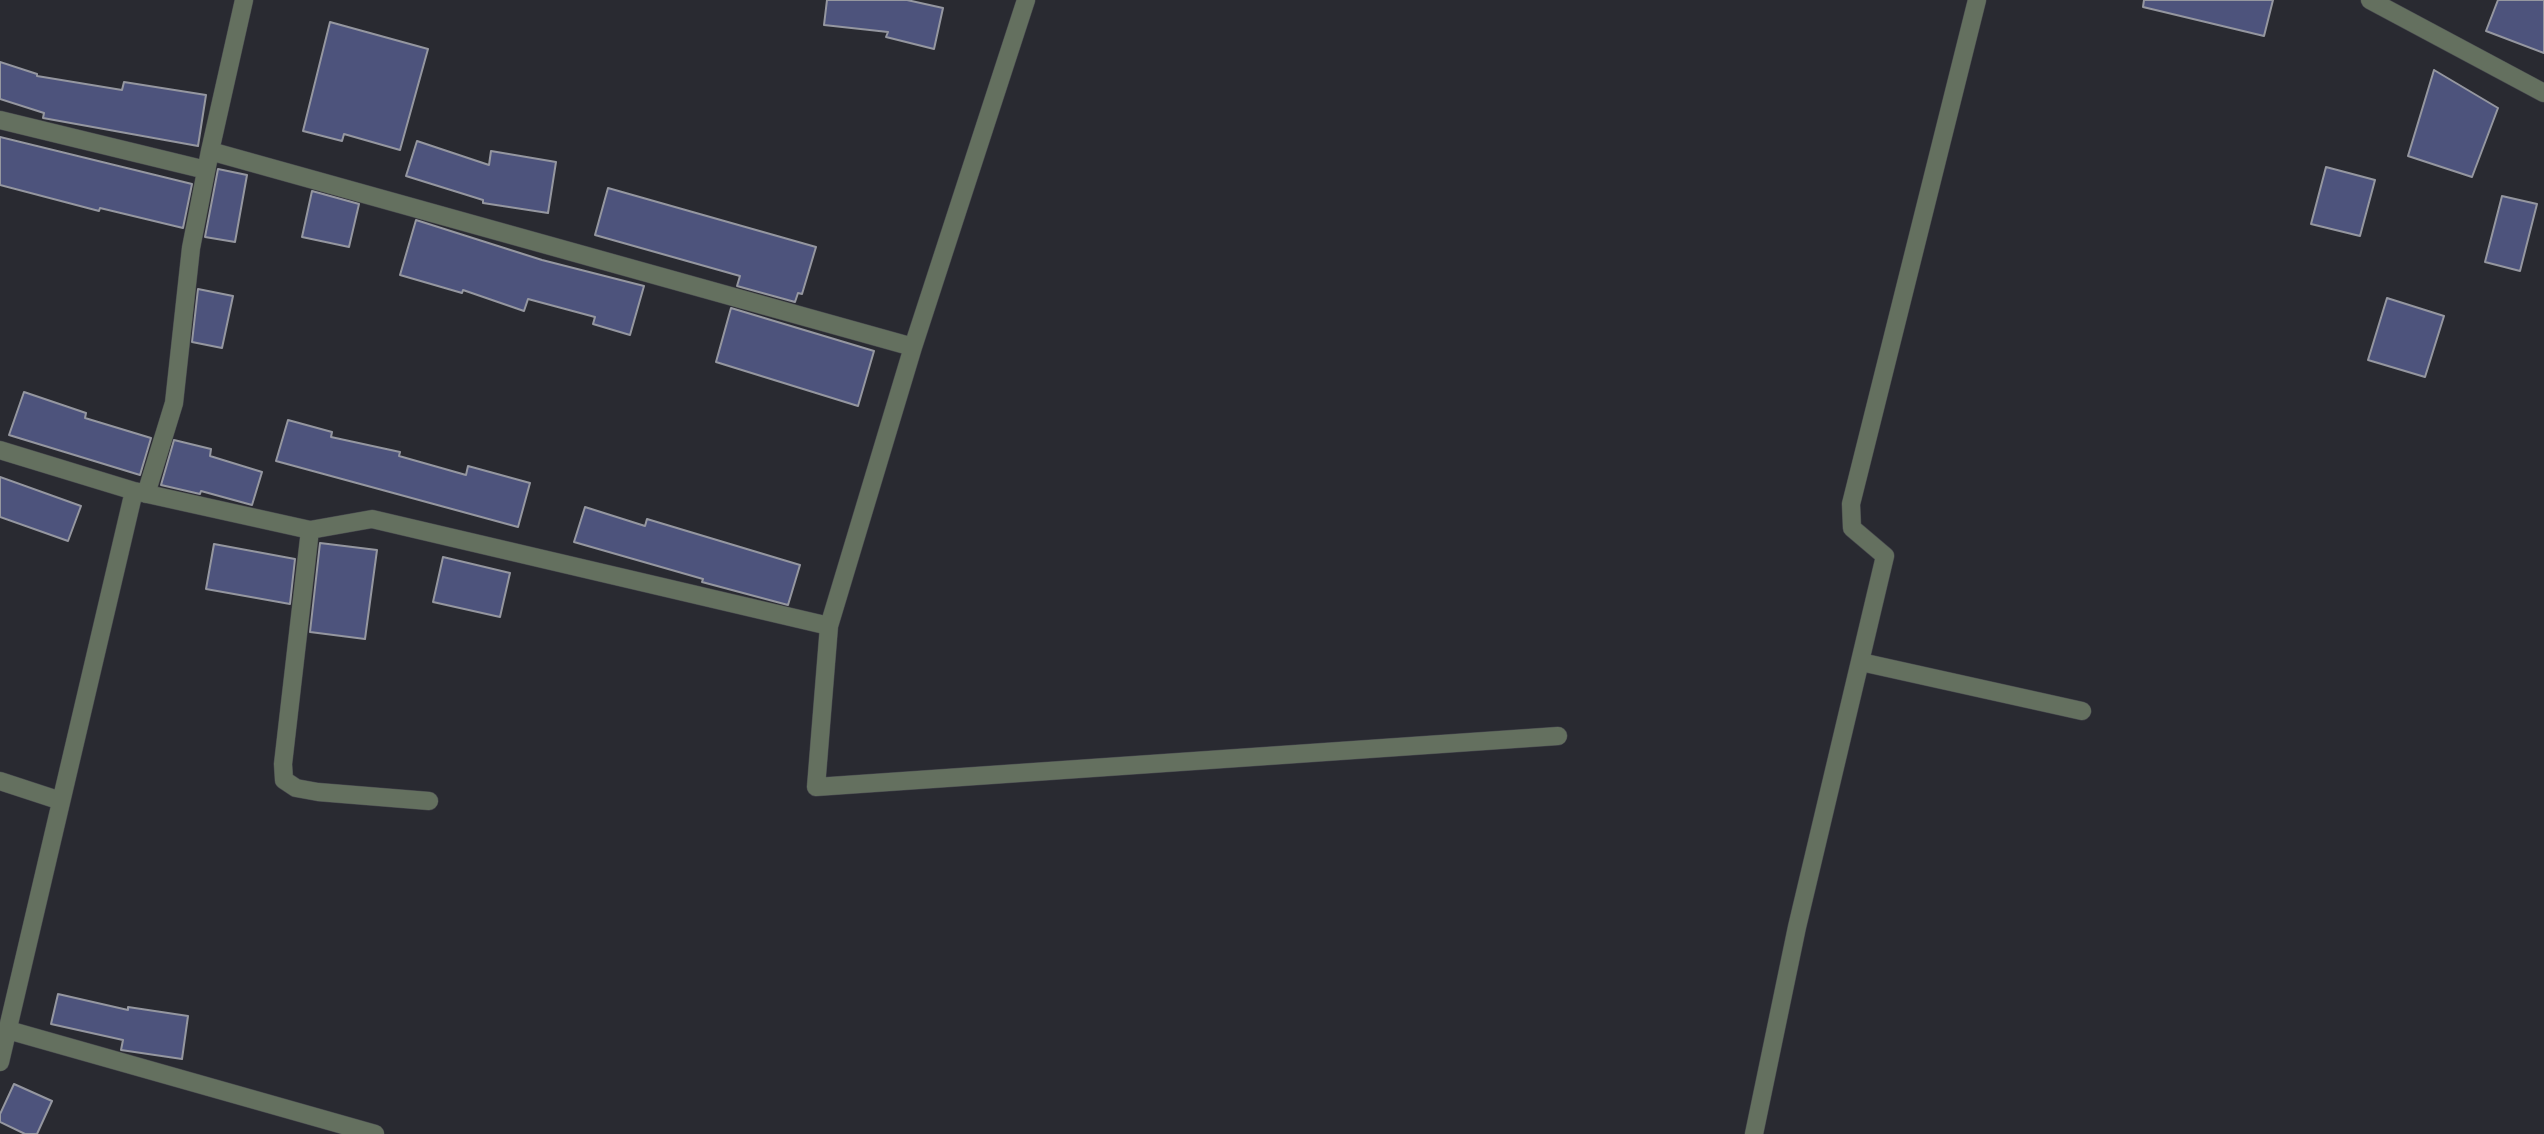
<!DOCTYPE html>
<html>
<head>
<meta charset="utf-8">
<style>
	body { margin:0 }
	canvas { display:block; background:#292a31 }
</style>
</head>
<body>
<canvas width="2544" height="1134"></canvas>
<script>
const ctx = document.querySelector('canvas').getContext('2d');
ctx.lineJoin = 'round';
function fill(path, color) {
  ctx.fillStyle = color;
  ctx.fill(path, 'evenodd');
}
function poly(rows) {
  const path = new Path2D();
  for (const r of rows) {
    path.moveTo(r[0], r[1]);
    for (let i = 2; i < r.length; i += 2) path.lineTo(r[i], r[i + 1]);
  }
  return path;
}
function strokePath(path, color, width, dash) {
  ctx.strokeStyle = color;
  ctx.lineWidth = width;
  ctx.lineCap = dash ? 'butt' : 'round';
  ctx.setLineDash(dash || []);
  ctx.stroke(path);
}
const building = poly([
	[827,0,907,0,943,8,934,49,886,37,888,32,824,25,827,0],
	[2144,0,2273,0,2264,36,2143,7,2144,0],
	[2498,0,2544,0,2544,53,2486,31,2498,0],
	[330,22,428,49,400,150,344,134,342,141,303,131,330,22],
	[0,62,37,74,37,76,122,90,124,82,206,95,198,146,43,118,44,113,0,99,0,62],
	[2434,70,2498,108,2472,177,2408,156,2434,70],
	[0,137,192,184,183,228,100,208,99,211,0,185,0,137],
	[417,141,489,165,491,151,556,162,548,213,483,203,483,200,406,176,417,141],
	[2326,167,2375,180,2360,236,2311,224,2326,167],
	[218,169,247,175,235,242,205,237,218,169],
	[608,188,816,247,802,294,798,293,795,302,737,286,740,276,595,235,608,188],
	[312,191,359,204,349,247,302,237,312,191],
	[2502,196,2537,204,2520,271,2485,262,2502,196],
	[416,220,542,260,644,286,630,335,593,324,595,317,528,299,524,311,463,290,462,293,400,275,416,220],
	[198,289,233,296,222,348,192,342,198,289],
	[2387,298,2444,316,2425,377,2368,360,2387,298],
	[731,308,874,351,858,406,716,362,731,308],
	[24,392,86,413,85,418,151,438,140,475,9,435,24,392],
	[288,420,332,432,331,437,400,452,399,456,466,475,468,466,530,483,518,527,276,461,288,420],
	[174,440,211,449,210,456,262,472,252,505,201,491,200,494,161,485,174,440],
	[0,477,81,506,68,541,0,517,0,477],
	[585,507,645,526,647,519,800,565,788,605,702,582,703,579,574,542,585,507],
	[320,543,377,550,365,639,310,632,320,543],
	[214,544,295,559,290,604,206,589,214,544],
	[443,557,510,573,500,617,433,602,443,557],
	[58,994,128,1010,128,1007,188,1016,182,1059,121,1050,123,1040,51,1024,58,994],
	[14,1084,52,1101,37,1134,25,1134,0,1122,0,1114,14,1084]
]);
const minor = poly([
	[244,0,210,151,913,347],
	[1026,0,913,347,829,626,816,787,1558,736],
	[2370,0,2544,93],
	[0,120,206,170],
	[0,450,134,491,310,530,372,519,829,626],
	[146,494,174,403,191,248,210,151],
	[310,530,283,764,284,780,296,788,318,792,429,801],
	[1861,662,2082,711],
	[0,781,61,801],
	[8,1030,375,1134],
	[0,1062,134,491],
	[1754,1134,1797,927,1885,556,1852,528,1851,504,1977,0]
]);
fill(building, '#4d537c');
strokePath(building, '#9597a0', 2);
strokePath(minor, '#47484e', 19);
strokePath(minor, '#64705f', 18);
</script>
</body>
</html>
